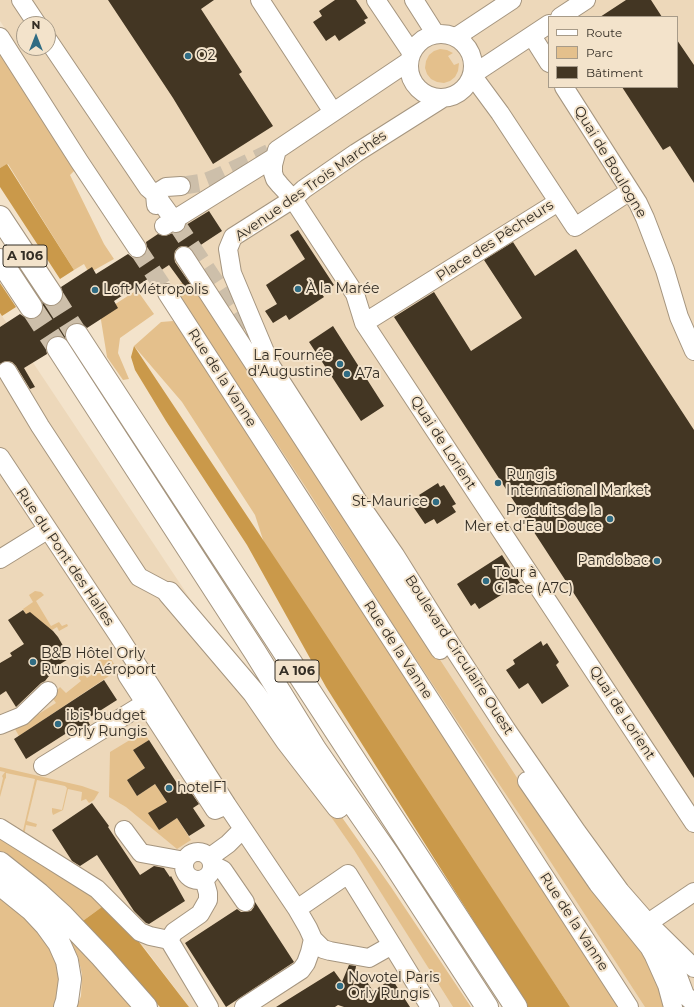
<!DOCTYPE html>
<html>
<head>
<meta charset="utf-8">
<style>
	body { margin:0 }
	#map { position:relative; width:694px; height:1007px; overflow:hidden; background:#f3e3cb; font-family:Montserrat,sans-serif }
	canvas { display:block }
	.legend { position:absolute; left:548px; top:16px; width:130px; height:72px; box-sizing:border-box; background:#f3e3cb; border:1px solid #a79b89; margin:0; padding:5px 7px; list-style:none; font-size:12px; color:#342e25 }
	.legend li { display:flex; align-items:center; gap:8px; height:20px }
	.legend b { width:20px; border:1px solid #a79b89 }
	.north { position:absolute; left:16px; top:16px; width:40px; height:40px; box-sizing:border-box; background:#f3e3cb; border:1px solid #a79b89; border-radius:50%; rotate:0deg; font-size:11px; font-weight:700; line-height:16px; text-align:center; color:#342e25 }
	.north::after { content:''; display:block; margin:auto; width:14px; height:18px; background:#306c83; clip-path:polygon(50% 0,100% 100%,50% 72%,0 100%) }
</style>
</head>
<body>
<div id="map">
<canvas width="694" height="1007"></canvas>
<ul class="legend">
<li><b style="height:5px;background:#fff"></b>Route</li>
<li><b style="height:11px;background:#e4c08c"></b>Parc</li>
<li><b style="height:11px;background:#433623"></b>Bâtiment</li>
</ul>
<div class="north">N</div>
</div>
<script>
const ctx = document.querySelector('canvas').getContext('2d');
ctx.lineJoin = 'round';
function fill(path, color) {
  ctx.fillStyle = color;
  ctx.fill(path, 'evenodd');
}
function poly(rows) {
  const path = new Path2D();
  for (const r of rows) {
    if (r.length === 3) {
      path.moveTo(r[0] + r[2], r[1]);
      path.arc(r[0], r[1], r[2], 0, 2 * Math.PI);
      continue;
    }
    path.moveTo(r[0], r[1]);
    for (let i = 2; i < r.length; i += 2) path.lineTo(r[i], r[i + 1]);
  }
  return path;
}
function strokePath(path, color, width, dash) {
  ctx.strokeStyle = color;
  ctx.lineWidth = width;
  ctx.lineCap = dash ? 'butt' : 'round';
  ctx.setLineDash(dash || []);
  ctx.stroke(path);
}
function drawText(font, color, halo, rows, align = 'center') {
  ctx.font = font + ' Montserrat,sans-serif';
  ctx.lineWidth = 4;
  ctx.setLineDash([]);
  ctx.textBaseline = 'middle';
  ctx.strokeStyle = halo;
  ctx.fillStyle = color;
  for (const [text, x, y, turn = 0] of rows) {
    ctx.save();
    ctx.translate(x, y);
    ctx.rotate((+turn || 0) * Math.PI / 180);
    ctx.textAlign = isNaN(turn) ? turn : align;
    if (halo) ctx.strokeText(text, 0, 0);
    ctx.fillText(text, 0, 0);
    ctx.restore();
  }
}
const built = poly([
	[0,0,694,0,694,1007,633,1007,592,944,583,917,0,21],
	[549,17,677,17,677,87,549,87],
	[24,24,48,24,48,48,24,48],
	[0,313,183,588,382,893,453,1007,189,1007,144,947,0,836]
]);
const green = poly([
	[440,49,447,50,453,53,448,56,454,65,459,63,458,71,455,77,450,81,444,83,437,82,431,79,427,74,425,68,426,61,429,55,434,51],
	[0,51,76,169,70,175,104,244,114,259,89,273,84,264,74,270,8,164,0,168],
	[190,277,529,796,646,952,668,1007,645,1007,539,844,396,629,307,489,174,288],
	[137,290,154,314,120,338,118,353,129,379,123,380,107,357,100,314],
	[173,321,183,329,620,1007,570,1007,266,549,255,515,182,402,134,346,161,322],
	[35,591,41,592,44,595,36,601,51,626,59,622,62,626,67,624,68,626,59,631,57,627,52,630,26,614,23,609,33,602,29,595],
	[107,653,118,670,19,736,15,729,56,703,51,696,60,687,66,693,81,681,75,674,81,669,87,678,103,667,97,658],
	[253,704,334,806,391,887,471,1007,453,1007,354,850],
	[143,732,149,740,133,750,145,768,127,780,137,796,155,784,167,802,149,813,159,830,177,818,191,840,177,849,126,807,109,797,110,752],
	[0,767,82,786,99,792,94,800,89,803,86,799,81,801,82,792,68,789,63,810,53,815,52,812,52,808,62,810,67,788,65,786,37,780,27,821,37,824,36,827,26,825,24,836,22,835,35,779,6,773,6,778,5,779,0,797,0,791,3,778,2,776,5,772,0,771],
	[0,836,106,904,80,923,0,853],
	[0,892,19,907,61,964,58,1007,0,1007],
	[53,914,133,1007,77,1007,81,996,82,974,78,957,69,939]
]);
const forest = poly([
	[7,164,74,270,60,279,0,187,0,168],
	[0,283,16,307,2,316,0,313],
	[134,346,313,615,570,1007,528,1007,326,687,247,545,166,421,135,370,131,357],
	[106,904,129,929,189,1007,160,1007,80,923]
]);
const building = poly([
	[108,0,214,0,201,9,242,72,239,74,273,126,213,164,173,98],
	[335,0,356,0,368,18,364,20,366,23,339,41,335,35,326,41,313,22,322,16,319,11],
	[626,0,651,0,662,17,600,17],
	[677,40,694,65,694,183,670,146,663,150,622,87,677,87],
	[209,211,222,231,193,250,188,247,183,246,179,247,175,251,174,256,175,262,193,288,188,291,169,265,114,301,118,308,87,328,82,324,76,323,71,324,66,330,65,338,58,336,51,338,47,343,46,348,47,354,24,368,35,387,30,389,16,366,12,362,6,361,0,364,0,327,20,314,26,318,31,319,38,318,42,312,43,307,42,302,46,305,51,306,58,304,62,299,63,294,61,287,92,267,96,274,128,254,133,258,137,258,142,257,147,252,147,247,146,242,158,234,165,236,173,233,177,233,182,232,186,225],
	[298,230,334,285,321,293,324,297,289,320,286,315,273,323,265,311,277,304,266,285,305,259,290,235],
	[513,242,535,276,576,249,694,430,694,778,394,317,434,292,471,351,522,318,484,260],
	[333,326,384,406,361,421,309,342],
	[438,483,440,487,444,485,456,504,452,506,456,512,437,524,434,519,425,524,412,505,422,499,419,495],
	[502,555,520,583,479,609,475,603,471,606,457,584],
	[23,610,26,614,30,612,53,631,58,637,70,658,57,666,45,681,41,683,16,707,6,691,0,695,0,663,12,656,10,653,24,644,8,620],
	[541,641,543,646,547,643,559,662,556,665,569,686,542,704,528,683,519,689,506,670,515,664,513,660],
	[104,680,117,700,87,719,90,725,76,733,73,729,26,759,14,739],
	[149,740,182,791,188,788,199,804,193,808,205,826,189,836,177,818,159,830,148,813,167,802,155,784,137,796,127,780,145,768,133,750],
	[92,803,109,826,108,827,140,875,154,866,164,868,170,877,171,876,185,901,149,924,146,923,134,911,97,855,80,866,72,861,52,830],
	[255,902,294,962,226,1007,185,943,237,909,241,912,245,912,251,911,254,907],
	[349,965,356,966,353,985,365,979,373,991,392,979,410,1007,344,1007,338,1005,335,1007,276,1007,334,971,342,982]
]);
const minorTunnel = poly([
	[181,186,205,182,218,177,269,153],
	[176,223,258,347],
	[137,248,167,293]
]);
const highwayTunnel = poly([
	[51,294,77,335],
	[31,307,58,348]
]);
const minor = poly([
	[21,0,37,24],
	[260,0,333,112],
	[376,0,411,52],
	[414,0,435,33],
	[560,17,586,0],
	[549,24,472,75,500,113,575,227,630,191],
	[441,66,32],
	[532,36,549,63],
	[0,37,79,161,137,248],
	[456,37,512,0],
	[48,40,148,188,155,194,176,223],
	[408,62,277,150,273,165,273,173,275,179,280,185,293,199,355,294,364,323,694,823],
	[564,87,638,203,645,218,665,270,679,317,694,351],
	[443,98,356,153,304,189,293,199,233,237,228,249,232,273,271,366,357,500,395,555,450,643,506,729,577,832,620,891,648,923,694,968],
	[156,205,155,194,166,187,181,186],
	[164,226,275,157],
	[184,256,440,650],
	[167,293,629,1007],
	[364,323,558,202],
	[7,371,40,426,139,577,169,593],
	[0,457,118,635,227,805,297,909,308,928,313,939,323,949,330,951,369,958,392,945,348,874,297,909],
	[0,559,47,530],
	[138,668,127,675,215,810,227,805],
	[0,725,22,716,48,691],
	[43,766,155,697],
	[527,781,598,884,649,947,654,956,667,985,673,1007],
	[0,828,97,889,140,932,150,936,169,940,174,932,200,914,208,900,208,893,204,879],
	[124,830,141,853,185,861],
	[198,866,14],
	[210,857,228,844,243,829],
	[213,865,223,870,245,902],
	[648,923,694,892],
	[169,940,209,1007],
	[392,945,430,1007],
	[664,945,670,955,685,995,694,1003],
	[244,1007,301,970,306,963,310,952,313,939]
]);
const highway = poly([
	[0,217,51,294],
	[0,260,31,307],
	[77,335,516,1007],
	[58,348,255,652,315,749,387,853,487,1007],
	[169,593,254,693,287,741,338,807],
	[0,863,39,894,62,915,102,957,146,1007],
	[0,884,32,910,46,925,59,943,67,961,70,979,67,1001,65,1007]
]);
const markers = [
	[188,56,4,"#306c83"],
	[298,289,4,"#306c83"],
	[95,290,4,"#306c83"],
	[340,364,4,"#306c83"],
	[347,374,4,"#306c83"],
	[498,483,4,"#306c83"],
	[436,502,4,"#306c83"],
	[610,519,4,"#306c83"],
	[657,561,4,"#306c83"],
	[486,581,4,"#306c83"],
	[33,662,4,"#306c83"],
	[58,724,4,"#306c83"],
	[169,788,4,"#306c83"],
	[340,986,4,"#306c83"]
];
const shields = [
	[25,256,44],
	[297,671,44]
];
const shieldNames = [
	["A 106",25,256],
	["A 106",297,671]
];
const poiNames = [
	["O2",196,56],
	["À la Marée",306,289],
	["Loft Métropolis",103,290],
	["La Fournée",332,356,"right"],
	["d'Augustine",332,372,"right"],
	["A7a",355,374],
	["Rungis",506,475],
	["International Market",506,491],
	["St-Maurice",428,502,"right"],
	["Produits de la",602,511,"right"],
	["Mer et d'Eau Douce",602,527,"right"],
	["Pandobac",649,561,"right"],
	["Tour à",494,573],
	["Glace (A7C)",494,589],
	["B&B Hôtel Orly",41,654],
	["Rungis Aéroport",41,670],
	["ibis budget",66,716],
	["Orly Rungis",66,732],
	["hotelF1",177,788],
	["Novotel Paris",348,978],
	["Orly Rungis",348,994]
];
const streetNames = [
	["Quai de Boulogne",610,162,59],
	["Avenue des Trois Marchés",311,186,-35],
	["Place des Pêcheurs",495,241,-33],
	["Rue de la Vanne",222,378,57],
	["Quai de Lorient",443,443,57],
	["Rue du Pont des Halles",65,557,56],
	["Rue de la Vanne",398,650,57],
	["Boulevard Circulaire Ouest",459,655,57],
	["Quai de Lorient",622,713,57],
	["Rue de la Vanne",574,922,57]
];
fill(built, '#edd8ba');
fill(green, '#e4c08c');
fill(forest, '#ca994a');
fill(building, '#433623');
strokePath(minorTunnel, '#cdbfaa', 18, [18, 9]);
strokePath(highwayTunnel, '#cdbfaa', 22, [22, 11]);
strokePath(minor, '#a5957f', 20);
strokePath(highway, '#a5957f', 24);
strokePath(minor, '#fff', 18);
strokePath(highway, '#fff', 22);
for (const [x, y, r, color] of markers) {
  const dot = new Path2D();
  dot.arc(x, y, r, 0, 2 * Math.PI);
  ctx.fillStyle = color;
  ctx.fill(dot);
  strokePath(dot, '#f3e3cb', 1.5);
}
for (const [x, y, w] of shields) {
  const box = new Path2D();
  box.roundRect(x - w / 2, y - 11, w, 22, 3);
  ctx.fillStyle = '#f3e3cb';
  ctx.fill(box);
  strokePath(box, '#342e25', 1);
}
drawText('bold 13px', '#342e25', null, shieldNames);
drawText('14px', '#342e25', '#f3e3cb', poiNames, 'left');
drawText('14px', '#342e25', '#f3e3cb', streetNames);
</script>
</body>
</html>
